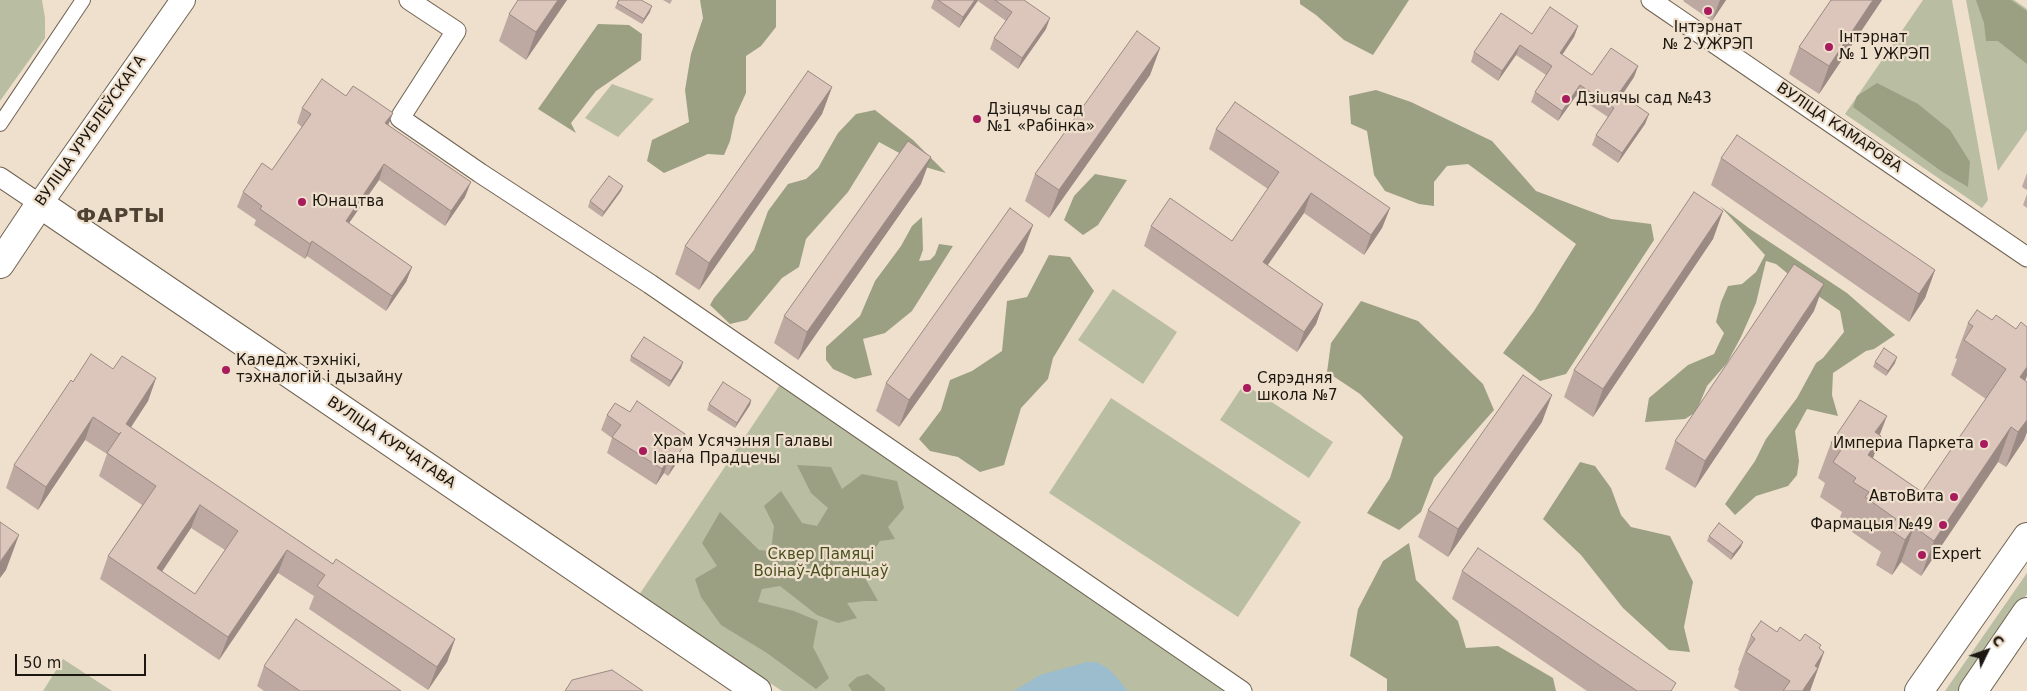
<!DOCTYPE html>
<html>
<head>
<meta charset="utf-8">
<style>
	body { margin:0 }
	#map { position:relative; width:2027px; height:691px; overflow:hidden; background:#efe0cd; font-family:"DejaVu Sans",sans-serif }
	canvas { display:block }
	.north { position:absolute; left:1962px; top:626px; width:50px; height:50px; -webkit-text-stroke:4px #efe0cd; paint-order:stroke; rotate:48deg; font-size:14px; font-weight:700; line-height:20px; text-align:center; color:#1c1710 }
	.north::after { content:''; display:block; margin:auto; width:18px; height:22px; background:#1c1710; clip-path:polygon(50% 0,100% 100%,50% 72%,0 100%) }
	.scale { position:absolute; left:15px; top:654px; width:131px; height:22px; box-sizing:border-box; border:2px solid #1c1710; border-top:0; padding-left:6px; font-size:15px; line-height:18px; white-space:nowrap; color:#1c1710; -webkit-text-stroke:4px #efe0cd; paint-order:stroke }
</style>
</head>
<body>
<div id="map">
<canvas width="2027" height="691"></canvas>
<div class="north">С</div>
<div class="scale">50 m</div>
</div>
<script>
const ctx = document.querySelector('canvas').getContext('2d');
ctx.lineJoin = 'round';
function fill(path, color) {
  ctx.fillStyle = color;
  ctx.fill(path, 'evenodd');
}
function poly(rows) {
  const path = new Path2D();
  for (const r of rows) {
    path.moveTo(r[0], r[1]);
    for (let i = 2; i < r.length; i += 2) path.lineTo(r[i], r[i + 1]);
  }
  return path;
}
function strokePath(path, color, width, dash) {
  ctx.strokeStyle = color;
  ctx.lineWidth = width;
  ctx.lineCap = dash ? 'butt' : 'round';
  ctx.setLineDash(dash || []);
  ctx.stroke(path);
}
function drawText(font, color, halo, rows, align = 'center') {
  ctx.font = font + ' "DejaVu Sans",sans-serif';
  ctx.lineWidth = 4.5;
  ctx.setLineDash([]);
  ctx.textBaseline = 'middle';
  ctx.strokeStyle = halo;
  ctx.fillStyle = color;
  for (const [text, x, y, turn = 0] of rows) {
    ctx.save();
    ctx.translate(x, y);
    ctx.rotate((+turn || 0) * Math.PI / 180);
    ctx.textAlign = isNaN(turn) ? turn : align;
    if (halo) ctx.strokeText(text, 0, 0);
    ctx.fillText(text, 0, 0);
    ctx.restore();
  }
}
const green = poly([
	[0,0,42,0,45,18,45,38,0,101],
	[1923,0,1952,0,1988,200,1982,208,1845,114],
	[1966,0,2014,0,2027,9,2027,130,1998,171],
	[612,84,654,99,618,137,585,118],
	[1113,289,1177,332,1143,384,1078,340],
	[781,383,1232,691,782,691,639,595],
	[1244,384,1333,442,1309,478,1220,420],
	[1111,398,1301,522,1238,617,1049,493],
	[2027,573,2027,594,1960,691,1945,691],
	[63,659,112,691,43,691]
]);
const forest = poly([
	[700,0,776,0,776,27,761,46,746,56,746,93,735,117,730,141,724,155,708,154,664,173,647,161,652,140,689,122,685,90,691,54,703,18],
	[1300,0,1409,0,1373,55,1344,40,1316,15,1300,4],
	[1976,0,2011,0,2027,11,2027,64,1998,41,1986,41,1984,23],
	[598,24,629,25,642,34,641,60,596,91,571,123,576,133,538,109],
	[1877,83,1918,104,1950,130,1970,162,1968,187,1941,171,1853,107,1857,96],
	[1376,90,1411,102,1492,141,1536,191,1611,219,1651,224,1654,240,1566,374,1540,381,1503,353,1534,311,1576,244,1468,164,1447,166,1434,182,1434,206,1419,204,1385,191,1374,175,1367,131,1351,124,1349,96],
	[875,110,913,140,946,173,925,167,879,142,848,192,806,239,799,267,782,278,747,320,730,324,710,305,714,298,754,250,768,211,788,184,806,179,818,168,838,133,856,114],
	[1095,174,1127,180,1098,225,1083,235,1064,220,1074,196],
	[1720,206,1750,229,1847,293,1895,335,1874,349,1866,351,1833,373,1832,395,1838,416,1807,409,1795,431,1799,461,1797,475,1788,486,1756,496,1735,515,1725,504,1755,461,1766,439,1797,398,1816,363,1823,358,1844,332,1840,311,1798,282,1776,264,1766,261,1756,303,1741,337,1727,363,1707,386,1696,412,1685,419,1645,422,1649,398,1688,365,1714,354,1724,333,1716,322,1721,302,1728,286,1742,284,1756,272,1765,255],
	[922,217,923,250,919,261,930,260,935,255,939,244,953,246,912,311,885,333,863,339,872,375,855,379,833,369,826,360,826,347,860,316,875,281,901,246,912,226],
	[1049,255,1070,257,1094,291,1053,358,1048,379,1021,408,1004,465,980,472,958,457,930,451,919,439,941,410,950,380,972,371,1002,351,1007,301,1027,297],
	[1361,301,1418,321,1483,384,1494,410,1434,478,1421,512,1399,530,1367,513,1390,478,1403,437,1360,394,1327,372,1331,343],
	[1580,462,1595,466,1611,488,1621,515,1631,527,1670,536,1693,582,1684,627,1690,652,1669,650,1623,608,1581,555,1543,519],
	[797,465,831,467,842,489,862,474,897,481,904,508,888,527,895,539,880,541,871,555,869,568,858,566,878,601,864,601,847,603,857,618,838,623,817,615,780,586,762,589,758,602,794,611,818,621,813,647,829,678,816,689,767,653,721,625,701,597,695,579,717,566,702,543,720,512,759,550,771,551,774,526,764,506,781,491,802,523,817,526,828,508,811,493],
	[1409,543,1416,580,1458,621,1466,648,1498,646,1553,678,1556,691,1387,691,1387,679,1350,656,1358,609,1383,561],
	[868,674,885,688,885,691,852,691,848,685,857,677]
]);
const water = poly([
	[1087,662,1096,662,1104,666,1111,671,1128,691,1014,691,1040,675]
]);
const pedestrian = poly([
	[0,124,83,0]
]);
const minor = poly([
	[409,0,456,31,400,118,480,173,650,284,1242,691],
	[1651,0,2027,257],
	[0,177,40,204]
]);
const tertiary = poly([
	[40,204,183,0]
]);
const secondary = poly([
	[0,264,40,204,757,691]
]);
const primary = poly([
	[1919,691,2027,537],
	[1973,691,2027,612]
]);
const wall = poly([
	[567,0,526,60,499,41,509,14],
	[663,0,672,0,670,4],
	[934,0,1024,0,1046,29,1018,69,990,49,994,38,1006,21,978,1,959,28,931,8],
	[1684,0,1726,0,1712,21,1683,1],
	[1831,0,1882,0,1819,94,1789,74,1799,47],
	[617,3,650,12,642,24,615,8],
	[1578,26,1574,37,1562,55,1592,75,1638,66,1634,77,1622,95,1649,114,1645,124,1618,163,1592,145,1596,135,1608,117,1576,96,1558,121,1531,102,1535,92,1546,75,1516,55,1498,81,1471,62,1474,52,1532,34],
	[1160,48,1150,75,1049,218,1025,201,1035,174],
	[832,87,822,114,699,290,675,274,685,246],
	[346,96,393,113,388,125,465,197,445,226,379,180,349,223,412,267,406,282,386,311,307,256,305,259,254,225,256,220,237,207,243,192,272,170,302,127,297,123,302,108],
	[1216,129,1390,208,1382,228,1364,255,1304,213,1267,265,1323,304,1316,324,1297,352,1144,246,1151,226,1232,241,1268,189,1209,149],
	[1721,158,1935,270,1925,298,1909,322,1711,185],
	[2027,173,2027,190,2022,187],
	[921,184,798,360,774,343,784,316],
	[623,186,621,191,602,217,588,207,590,201],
	[2027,194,2027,208,2023,205],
	[1723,211,1713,239,1593,417,1564,397,1574,370],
	[1033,225,1023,252,899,427,876,411,886,383],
	[1977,310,2025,381,2027,382,2027,432,2024,440,2006,467,1998,462,1921,576,1901,562,1892,575,1876,565,1881,552,1852,532,1854,526,1840,517,1842,512,1820,497,1825,483,1818,478,1831,443,1881,436,1873,458,1922,492,1986,399,1951,375,1957,359,1955,358,1968,323],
	[1814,311,1695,488,1665,469,1675,441],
	[631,356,683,362,681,368,669,387,630,361],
	[1875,362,1895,363,1886,376,1873,367],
	[113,369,156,378,148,401,131,427,333,564,455,639,447,662,428,690,309,609,314,596,278,573,219,660,100,579,108,556,142,505,99,476,107,454,85,440,38,510,6,488,14,465],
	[191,528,225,550,195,594,162,572],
	[751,400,750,405,735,428,707,410,709,404],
	[630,412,685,434,680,448,676,464,668,476,664,473,656,485,607,453,612,438,601,430,607,415],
	[1542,422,1448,557,1418,537,1428,510],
	[1709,536,1741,547,1731,560,1707,541],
	[1462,571,1673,691,1587,691,1452,599],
	[1777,632,1820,649,1824,652,1810,691,1740,691,1734,687,1739,671,1738,670,1751,635],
	[264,666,401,691,264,691,257,686]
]);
const shadedWall = poly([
	[558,0,567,0,526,60,536,32],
	[975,0,978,0,959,28,963,17],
	[1720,0,1726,0,1712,21],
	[1873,0,1882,0,1819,94,1829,66],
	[652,6,650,12,642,24,644,19],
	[1050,18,1046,29,1018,69,1022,58],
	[1578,26,1574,37,1556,64,1560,53],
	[1520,45,1516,55,1498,81,1502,71],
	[1160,48,1150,75,1049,218,1059,190],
	[1638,66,1634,77,1616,104,1619,93],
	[1580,85,1576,96,1558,121,1562,111],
	[832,87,822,114,699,290,709,263],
	[393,113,387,128,385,123],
	[1649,114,1645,124,1618,163,1622,153],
	[931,157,921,184,798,360,807,332],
	[384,164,379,180,340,236,346,221],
	[471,182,465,197,445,226,451,211],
	[623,186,621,191,602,217,604,212],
	[1311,193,1304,213,1256,282,1263,262],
	[1390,208,1382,228,1364,255,1371,235],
	[1723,211,1713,239,1593,417,1603,389],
	[1033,225,1023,252,899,427,909,400],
	[312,241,307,256,305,259,310,244],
	[412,267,406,282,386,311,392,296],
	[1935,270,1925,298,1909,322,1919,294],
	[1824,284,1814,311,1695,488,1705,461],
	[1323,304,1316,324,1297,352,1304,332],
	[1897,357,1895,363,1886,376,1888,371],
	[683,362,681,368,669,387,671,381],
	[2027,364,2027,376,2021,391,2020,377],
	[156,378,148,401,118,447,126,424],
	[1552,395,1542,422,1448,557,1458,529],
	[751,400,750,405,735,428,737,423],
	[1887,416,1877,442,1881,436,1868,471,1859,485,1875,432],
	[93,417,85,440,38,510,46,487],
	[2027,420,2027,432,2024,440,2006,467,2018,432],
	[2011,427,1998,462,1921,576,1934,541],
	[685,434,680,449,672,461,678,446],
	[682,448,676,464,668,476,674,461],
	[669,458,664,473,656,485,662,469],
	[200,505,191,528,152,586,157,568],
	[1914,527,1901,562,1892,575,1905,540],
	[19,535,6,570,0,578,0,562],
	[1743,542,1741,547,1731,560,1733,554],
	[287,550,278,573,219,660,228,637],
	[455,639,447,662,428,690,437,667],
	[1824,652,1810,691,1803,691,1815,666]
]);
const building = poly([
	[518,0,558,0,536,32,509,14,518,0],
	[619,0,641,0,652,6,644,19,617,3,619,0],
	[938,0,975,0,963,17,938,0],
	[995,0,1024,0,1050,18,1022,58,994,38,1012,12,995,0],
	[1831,0,1873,0,1829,66,1799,47,1831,0],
	[1550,7,1578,26,1560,53,1592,75,1611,48,1638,66,1619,93,1649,114,1622,153,1596,135,1614,108,1580,85,1562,111,1535,92,1552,66,1520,45,1502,71,1474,52,1501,13,1532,34,1550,7],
	[1137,31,1160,48,1059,190,1035,174,1137,31],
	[808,71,832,87,709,263,685,246,808,71],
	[322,79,346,96,353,86,364,93,393,113,385,123,471,182,451,211,384,164,346,221,412,267,392,296,312,241,310,244,260,209,262,206,243,192,262,163,272,170,281,157,311,114,302,108,322,79],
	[1235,102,1390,208,1371,235,1311,193,1263,262,1323,304,1304,332,1151,226,1170,198,1232,241,1279,172,1216,129,1235,102],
	[1737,135,1935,270,1919,294,1721,158,1737,135],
	[908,141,931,157,807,332,784,316,908,141],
	[609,176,623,186,604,212,590,201,609,176],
	[1694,192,1723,211,1603,389,1574,370,1694,192],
	[1010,208,1033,225,909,400,886,383,1010,208],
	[1794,264,1824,284,1705,461,1675,441,1794,264],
	[1977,310,1992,320,1996,315,2016,329,2021,322,2027,327,2027,367,2020,377,2027,382,2027,420,2018,432,2011,427,1934,541,1914,527,1905,540,1889,529,1896,519,1865,497,1869,492,1853,482,1856,478,1833,462,1841,450,1831,443,1860,400,1887,416,1875,432,1881,436,1868,455,1922,492,2006,369,1964,340,1973,326,1968,323,1977,310],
	[644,337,683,362,671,381,631,356,644,337],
	[1884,348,1897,357,1888,371,1875,362,1884,348],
	[91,354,113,369,122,356,156,378,126,424,333,564,336,559,455,639,437,667,317,586,325,575,287,550,228,637,108,556,156,486,107,453,121,432,119,434,93,417,46,487,14,465,71,380,73,382,91,354],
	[200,505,238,531,195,594,157,568,200,505],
	[1523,375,1552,395,1458,529,1428,510,1523,375],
	[723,382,751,400,737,423,709,404,723,382],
	[637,401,685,434,678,446,682,448,674,461,669,458,662,469,612,437,621,425,607,415,615,403,630,412,637,401],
	[0,522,19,535,0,562,0,522],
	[1719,523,1743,542,1733,554,1709,536,1719,523],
	[1478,548,1676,683,1671,691,1637,691,1462,571,1478,548],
	[296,619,401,691,300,691,264,666,296,619],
	[1761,621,1777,632,1780,627,1800,641,1805,634,1821,645,1819,648,1824,652,1815,666,1818,668,1803,690,1804,691,1783,691,1790,681,1746,652,1755,639,1751,635,1761,621],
	[612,670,643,691,565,691,572,680,612,670]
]);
const markers = [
	[1708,11,5,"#a81b5d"],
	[1829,47,5,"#a81b5d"],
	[1566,99,5,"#a81b5d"],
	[977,119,5,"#a81b5d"],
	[302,202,5,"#a81b5d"],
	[226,370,5,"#a81b5d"],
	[1247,388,5,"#a81b5d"],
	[1984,444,5,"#a81b5d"],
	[643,451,5,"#a81b5d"],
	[1954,497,5,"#a81b5d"],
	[1943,525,5,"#a81b5d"],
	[1922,555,5,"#a81b5d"]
];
const poiNames = [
	["Інтэрнат",1708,28,"center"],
	["№ 2 УЖРЭП",1708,45,"center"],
	["Інтэрнат",1839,38],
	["№ 1 УЖРЭП",1839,55],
	["Дзіцячы сад №43",1576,99],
	["Дзіцячы сад",987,110],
	["№1 «Рабінка»",987,127],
	["Юнацтва",312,202],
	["Каледж тэхнікі,",236,361],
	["тэхналогій і дызайну",236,378],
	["Сярэдняя",1257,379],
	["школа №7",1257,396],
	["Храм Усячэння Галавы",653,442],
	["Іаана Прадцечы",653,459],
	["Империа Паркета",1974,444,"right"],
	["АвтоВита",1944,497,"right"],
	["Фармацыя №49",1933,525,"right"],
	["Expert",1932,555]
];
const streetNames = [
	["ВУЛІЦА КАМАРОВА",1839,128,34],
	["ВУЛІЦА УРУБЛЕЎСКАГА",91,131,-55],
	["ВУЛІЦА КУРЧАТАВА",391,443,34]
];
const parkNames = [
	["Сквер Памяці",821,555],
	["Воінаў-Афганцаў",821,572]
];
const districtNames = [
	["ФАРТЫ",121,217]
];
fill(green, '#b9bda2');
fill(forest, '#9ba082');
fill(water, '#9cbdce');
strokePath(pedestrian, '#706352', 16);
strokePath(minor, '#706352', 21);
strokePath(tertiary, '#706352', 26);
strokePath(secondary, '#706352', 30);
strokePath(primary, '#706352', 30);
strokePath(pedestrian, '#fff', 14);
strokePath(minor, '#fff', 19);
strokePath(tertiary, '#fff', 24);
strokePath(secondary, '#fff', 28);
strokePath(primary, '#fff', 28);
fill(wall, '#bda9a1');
fill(shadedWall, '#9a8a83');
fill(building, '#dcc5bb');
strokePath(building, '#9a8a83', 1);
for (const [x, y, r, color] of markers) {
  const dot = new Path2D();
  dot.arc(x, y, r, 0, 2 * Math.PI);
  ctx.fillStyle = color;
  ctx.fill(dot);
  strokePath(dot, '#efe0cd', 2);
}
drawText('15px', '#1c1710', '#efe0cd', poiNames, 'left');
drawText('15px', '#1c1710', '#efe0cd', streetNames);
drawText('15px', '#4b511e', '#efe0cd', parkNames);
ctx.letterSpacing = '1px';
drawText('bold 20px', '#4f4233', '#efe0cd', districtNames);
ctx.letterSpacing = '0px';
</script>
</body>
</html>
